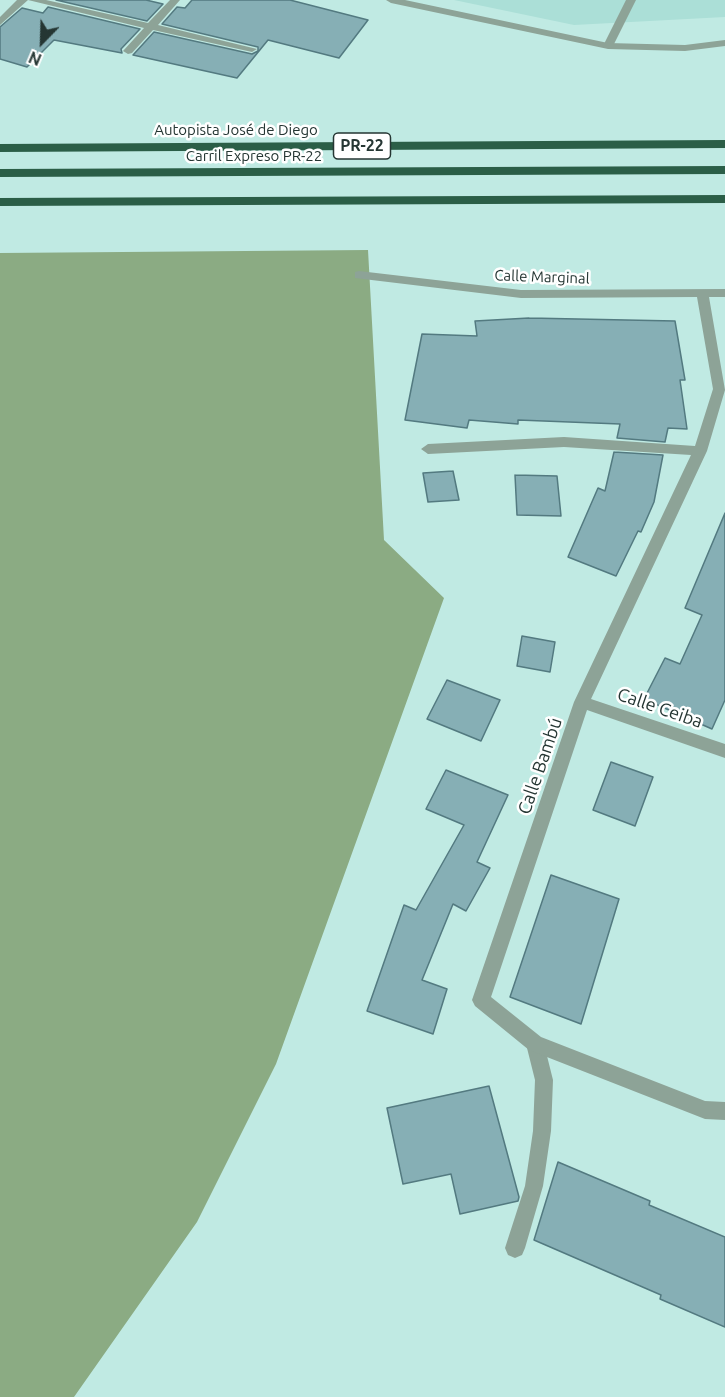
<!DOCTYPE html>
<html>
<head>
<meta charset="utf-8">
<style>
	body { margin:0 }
	#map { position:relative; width:725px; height:1397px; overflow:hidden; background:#c0eae3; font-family:Ubuntu,sans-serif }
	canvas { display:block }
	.north { position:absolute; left:12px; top:12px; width:60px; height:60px; -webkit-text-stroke:4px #fff; paint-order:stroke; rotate:203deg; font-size:16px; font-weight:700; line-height:24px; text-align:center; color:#253633 }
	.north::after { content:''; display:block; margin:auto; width:21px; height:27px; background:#253633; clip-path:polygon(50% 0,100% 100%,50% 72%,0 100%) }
</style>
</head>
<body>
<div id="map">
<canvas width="725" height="1397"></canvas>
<div class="north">N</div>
</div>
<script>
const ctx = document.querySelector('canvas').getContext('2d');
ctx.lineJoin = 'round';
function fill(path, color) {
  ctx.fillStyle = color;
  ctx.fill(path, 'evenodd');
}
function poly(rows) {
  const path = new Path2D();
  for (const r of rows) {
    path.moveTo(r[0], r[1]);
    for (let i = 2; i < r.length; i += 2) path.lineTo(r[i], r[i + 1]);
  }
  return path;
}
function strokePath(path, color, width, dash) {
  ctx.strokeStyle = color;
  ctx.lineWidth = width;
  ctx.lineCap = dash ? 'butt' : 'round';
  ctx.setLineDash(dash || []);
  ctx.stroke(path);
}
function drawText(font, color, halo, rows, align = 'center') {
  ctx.font = font + ' Ubuntu,sans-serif';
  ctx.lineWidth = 5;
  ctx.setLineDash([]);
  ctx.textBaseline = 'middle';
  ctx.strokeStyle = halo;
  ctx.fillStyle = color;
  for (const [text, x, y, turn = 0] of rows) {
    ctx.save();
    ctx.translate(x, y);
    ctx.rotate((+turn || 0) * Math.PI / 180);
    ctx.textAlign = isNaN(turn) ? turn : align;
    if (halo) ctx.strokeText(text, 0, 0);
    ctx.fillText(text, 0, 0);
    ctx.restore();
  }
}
const built = poly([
	[454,0,725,0,725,17,574,25]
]);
const forest = poly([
	[368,250,384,540,444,598,276,1064,197,1222,74,1397,0,1397,0,253]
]);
const building = poly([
	[56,0,146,0,163,4,147,21,56,0],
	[192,0,290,0,368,20,339,58,268,40,237,78,133,55,154,32,252,54,258,51,258,47,162,24,177,7,185,8,192,0],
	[48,7,140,29,121,49,122,53,54,40,27,67,0,59,0,27,22,8,43,13,48,7],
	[529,318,675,321,685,380,680,380,687,429,668,428,665,442,617,438,620,424,518,420,518,424,469,420,467,428,405,420,422,334,477,336,475,321,529,318],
	[614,452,663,455,654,502,641,532,638,531,616,576,568,557,598,488,605,491,614,452],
	[453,471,459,500,428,502,423,473,453,471],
	[515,475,557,476,561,516,517,515,515,475],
	[725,513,725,700,712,729,644,699,665,658,680,664,702,615,685,608,725,513],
	[522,636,555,642,550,672,517,666,522,636],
	[447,680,500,700,481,741,427,719,447,680],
	[611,762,653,777,635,826,593,810,611,762],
	[446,770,508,795,477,862,490,868,466,911,453,904,422,980,447,989,433,1034,367,1011,404,905,416,910,464,825,426,809,446,770],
	[551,875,619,899,581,1024,510,997,551,875],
	[489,1086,519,1197,518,1201,460,1214,451,1174,403,1184,387,1108,489,1086],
	[558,1162,650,1201,649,1205,725,1237,725,1327,660,1299,661,1295,534,1240,558,1162]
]);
const service = poly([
	[626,0,636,0,613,46,604,48,603,46,626,0],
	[535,1035,541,1038,544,1044,553,1080,551,1131,543,1186,525,1248,522,1255,515,1258,508,1255,505,1248,525,1186,533,1131,535,1080,526,1044,529,1038,535,1035]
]);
const minor = poly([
	[17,0,28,0,0,25,0,17,17,0],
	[28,0,46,0,148,23,170,0,180,0,158,25,257,49,252,52,153,30,132,53,128,54,123,51,144,28,28,0],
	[359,271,521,290,725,289,725,297,709,297,725,390,707,451,591,699,725,744,725,758,587,710,491,997,541,1037,705,1101,725,1102,725,1120,705,1119,529,1050,475,1006,472,1000,574,702,691,455,564,447,428,454,421,449,428,444,564,437,695,446,713,389,697,297,521,298,355,278,355,272,359,271]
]);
const tertiary = poly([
	[386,0,405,0,608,43,685,45,725,40,725,46,685,51,608,49,391,3,386,0]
]);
const motorway = poly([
	[725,140,725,148,0,152,0,144,725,140],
	[725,166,725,174,0,177,0,169,725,166],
	[725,195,725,203,0,206,0,198,725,195]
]);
const farStreetnames = [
	["Autopista José de Diego",236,130],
	["Carril Expreso PR-22",254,156],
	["Calle Marginal",542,277,2]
];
const shields = [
	[362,146,57]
];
const shieldNames = [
	["PR-22",362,146]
];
const streetNames = [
	["Calle Ceiba",660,708,19],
	["Calle Bambú",540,766,-71]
];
fill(built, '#abdfd7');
fill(forest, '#8bab83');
fill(building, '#86afb5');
strokePath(building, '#537a80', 1.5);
fill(service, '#8da397');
fill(minor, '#8da397');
fill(tertiary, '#8da397');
fill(motorway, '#2b5e47');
drawText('15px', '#253633', '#fff', farStreetnames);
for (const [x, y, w] of shields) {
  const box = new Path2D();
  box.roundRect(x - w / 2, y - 13, w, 26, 4.5);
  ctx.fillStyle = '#fff';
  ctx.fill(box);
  strokePath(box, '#253633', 1.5);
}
drawText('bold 16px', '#253633', null, shieldNames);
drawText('18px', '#253633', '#fff', streetNames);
</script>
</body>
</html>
